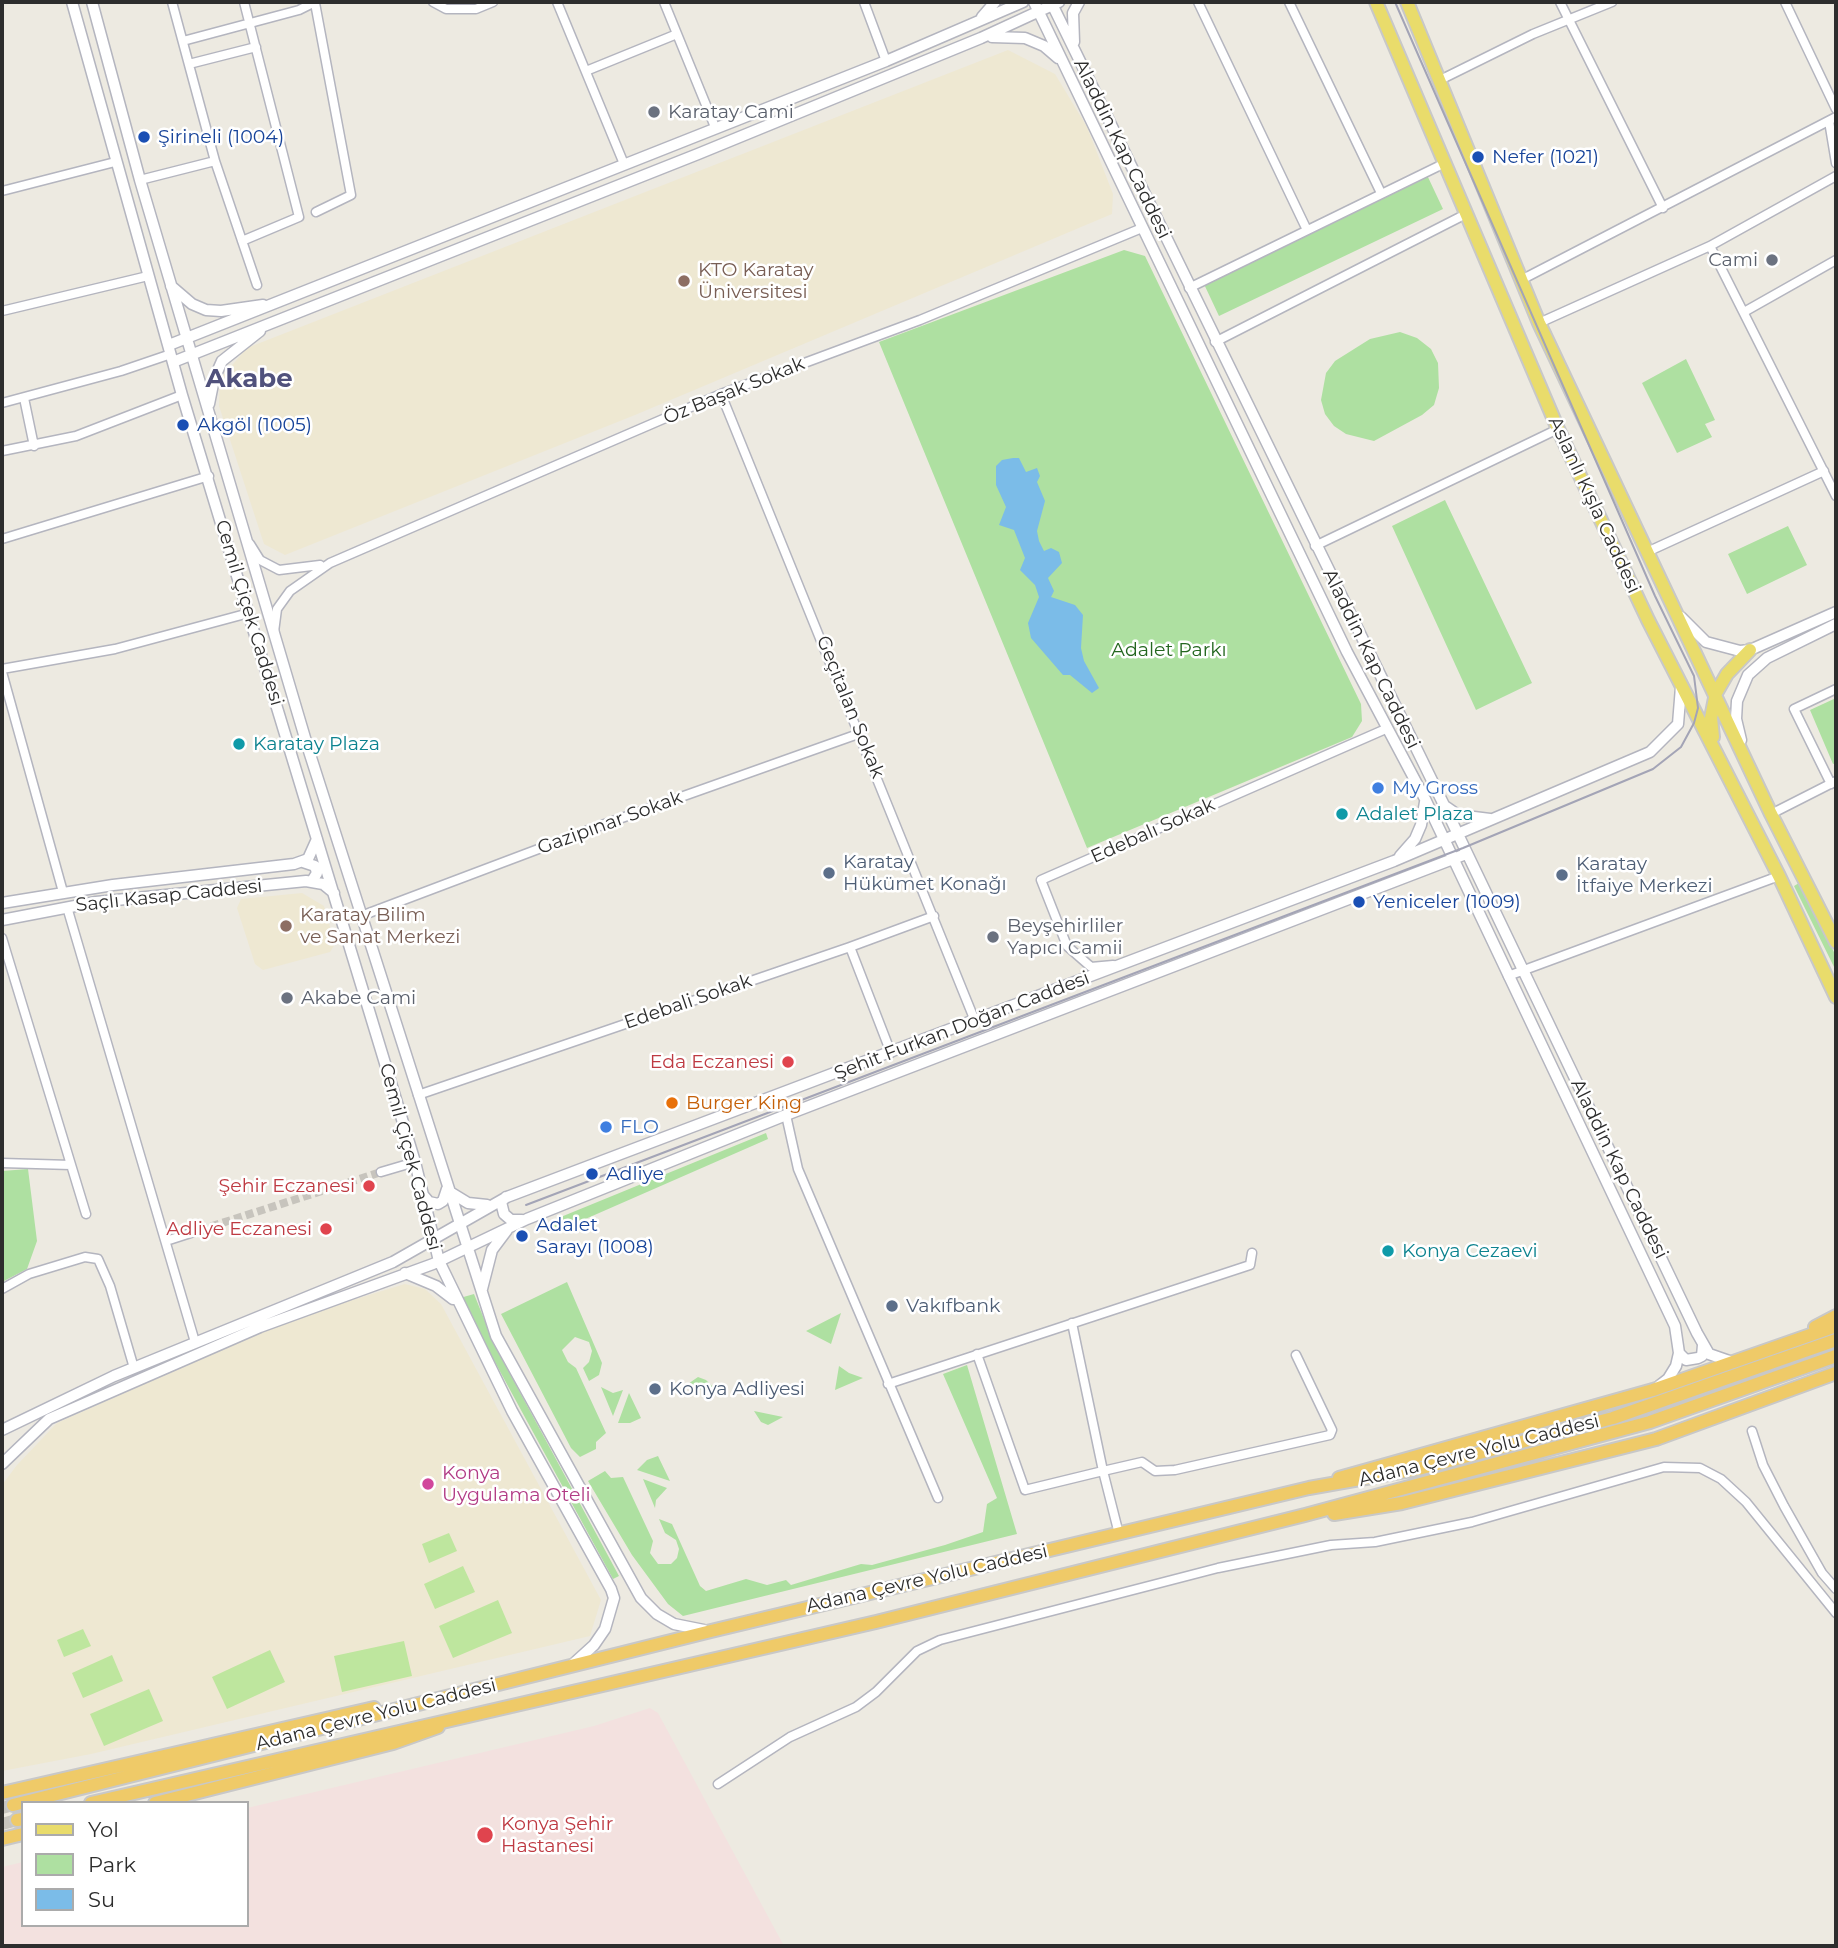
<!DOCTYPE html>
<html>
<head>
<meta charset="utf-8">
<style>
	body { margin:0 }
	#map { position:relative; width:1838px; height:1948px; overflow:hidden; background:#edeae1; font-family:Montserrat,sans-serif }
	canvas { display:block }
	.frame { position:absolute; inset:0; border:4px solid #2d2d2d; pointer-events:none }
	.legend { position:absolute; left:21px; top:1801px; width:228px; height:126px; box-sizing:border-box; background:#fff; border:2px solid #ababab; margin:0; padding:9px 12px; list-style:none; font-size:21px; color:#2d2d2d }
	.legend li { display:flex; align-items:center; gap:14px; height:35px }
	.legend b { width:35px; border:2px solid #ababab }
</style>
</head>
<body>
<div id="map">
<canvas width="1838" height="1948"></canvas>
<div class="frame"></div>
<ul class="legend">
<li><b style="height:9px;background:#e9dc6b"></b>Yol</li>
<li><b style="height:19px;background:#aee0a1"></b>Park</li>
<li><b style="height:19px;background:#7bbce8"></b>Su</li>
</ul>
</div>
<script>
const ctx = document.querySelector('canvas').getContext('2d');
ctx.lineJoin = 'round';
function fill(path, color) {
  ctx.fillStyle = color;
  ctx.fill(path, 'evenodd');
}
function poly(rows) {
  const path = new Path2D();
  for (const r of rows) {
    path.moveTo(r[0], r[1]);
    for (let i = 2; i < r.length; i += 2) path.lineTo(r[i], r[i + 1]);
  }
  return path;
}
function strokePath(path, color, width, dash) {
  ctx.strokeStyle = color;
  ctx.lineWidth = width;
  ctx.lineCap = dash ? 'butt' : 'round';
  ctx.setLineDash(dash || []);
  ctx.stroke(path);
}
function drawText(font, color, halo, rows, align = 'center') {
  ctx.font = font + ' Montserrat,sans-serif';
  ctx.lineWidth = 5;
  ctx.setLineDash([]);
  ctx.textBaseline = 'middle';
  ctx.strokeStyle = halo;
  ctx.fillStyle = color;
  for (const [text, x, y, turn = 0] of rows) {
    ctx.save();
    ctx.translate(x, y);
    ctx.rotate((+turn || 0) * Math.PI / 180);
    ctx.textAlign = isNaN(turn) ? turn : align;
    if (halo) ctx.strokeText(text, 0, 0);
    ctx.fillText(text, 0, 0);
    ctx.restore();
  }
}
const education = poly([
	[1008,50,1055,74,1087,127,1113,194,1112,214,635,415,285,555,264,544,219,406,220,379,247,348],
	[302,893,324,906,335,944,330,952,263,970,255,964,237,908,241,899],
	[405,1284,425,1289,441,1304,601,1600,590,1636,91,1754,2,1771,2,1485,17,1465,57,1423,290,1319]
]);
const medical = poly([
	[650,1708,658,1713,784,1946,2,1946,2,1867,23,1862,23,1925,247,1925,247,1808,594,1726]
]);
const green = poly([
	[1427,175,1443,209,1219,316,1203,282],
	[1124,250,1145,256,1361,704,1362,721,1352,737,1087,848,879,342],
	[1400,332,1417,338,1431,349,1438,363,1439,388,1434,405,1422,415,1374,441,1346,434,1334,426,1325,414,1321,400,1326,373,1335,361,1370,339],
	[1686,359,1715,420,1705,424,1712,437,1677,453,1642,383],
	[1445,500,1532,683,1476,710,1392,526],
	[1788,526,1807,565,1747,594,1728,554],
	[1836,698,1836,763,1833,764,1810,710],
	[1799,883,1836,956,1836,971,1794,886],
	[766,1133,768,1139,558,1231,551,1221],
	[28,1169,37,1241,27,1269,2,1282,2,1171],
	[567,1282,602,1363,599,1375,589,1381,583,1368,589,1362,592,1351,589,1342,575,1337,562,1350,568,1362,576,1368,606,1433,596,1442,596,1449,580,1457,571,1448,501,1314],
	[474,1294,495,1346,619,1576,613,1579,460,1298],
	[841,1313,831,1344,806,1331],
	[967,1365,1017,1534,683,1616,668,1604,632,1555,588,1481,605,1471,611,1478,623,1477,653,1541,650,1553,658,1564,671,1564,677,1558,679,1549,676,1540,665,1533,659,1519,672,1524,700,1586,706,1591,746,1579,767,1585,786,1580,791,1585,861,1564,872,1565,945,1545,983,1532,987,1504,997,1498,943,1374],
	[839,1366,849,1373,863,1378,835,1390],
	[698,1377,706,1380,714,1388,713,1392,685,1386],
	[601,1387,613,1393,623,1390,613,1416],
	[629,1393,641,1418,630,1423,618,1423],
	[754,1411,783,1417,768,1425,761,1422],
	[658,1456,670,1481,637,1470,647,1460],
	[643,1479,667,1488,656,1500,655,1508]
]);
const pitch = poly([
	[449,1533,457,1551,429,1563,422,1544],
	[463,1566,475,1592,435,1609,424,1584],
	[498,1600,512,1633,453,1658,439,1626],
	[83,1629,91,1646,64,1657,57,1640],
	[404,1641,412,1676,342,1692,334,1656],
	[270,1650,285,1682,227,1709,212,1677],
	[112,1655,123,1681,83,1698,72,1673],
	[149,1689,163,1721,104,1746,90,1714]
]);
const water = poly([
	[1013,458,1019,458,1026,472,1037,468,1040,476,1037,482,1045,501,1037,531,1039,541,1044,551,1051,548,1059,552,1062,563,1048,578,1054,591,1051,597,1075,605,1083,615,1081,648,1084,661,1099,688,1092,693,1070,675,1063,675,1031,638,1028,623,1039,597,1035,585,1020,570,1025,558,1014,530,999,525,1006,507,996,485,996,466,1002,460]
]);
const minorTunnel = poly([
	[200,1230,381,1172]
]);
const trunkTunnel = poly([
	[2,1808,13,1805],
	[2,1824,17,1820]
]);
const minor = poly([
	[172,2,215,161],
	[433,2,446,9,476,9,493,2],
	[557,2,624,164],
	[664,2,715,127],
	[864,2,886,61],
	[1198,2,1306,228],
	[1289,2,1381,193],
	[1560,2,1663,208],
	[1785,2,1836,109],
	[315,3,351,195,316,212],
	[183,41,299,10,315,2],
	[189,64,256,47],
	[586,71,677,34],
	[1438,81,1533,34,1612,2],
	[1829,121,1836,163],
	[140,180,215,161,257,285],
	[2,191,115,162],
	[242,241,299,217,244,2],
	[1710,246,1836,496],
	[1521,280,1836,117],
	[1189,288,1445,163],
	[2,311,148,276],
	[1744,312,1836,260],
	[1539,323,1710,246,1836,176],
	[1215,342,1466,214],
	[721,394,975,1021],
	[24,398,34,446],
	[2,403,121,371,171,354],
	[2,451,76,436,182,395],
	[2,539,209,476],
	[250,544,260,560,279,570,320,565],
	[1315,546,1558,429],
	[1647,552,1824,471],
	[274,632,277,609,290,591,330,563,721,394,920,320,1142,228],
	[2,669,115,649,249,613],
	[2,672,63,892],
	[1831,784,1794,709,1836,689],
	[1771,814,1836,781],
	[67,907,195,1342],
	[361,916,602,825,861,733],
	[2,938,86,1214],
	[850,947,934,916],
	[1113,965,1091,967,1067,946,1041,880,1388,728],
	[1508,976,1779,876],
	[418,1095,850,947,891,1053],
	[786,1115,798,1169,938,1498],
	[2,1163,71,1165],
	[381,1172,415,1162],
	[166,1241,200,1230],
	[2,1289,29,1274,85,1257,98,1259,110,1286,134,1368],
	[977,1354,1025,1490,1103,1471,1072,1323],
	[888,1384,1250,1265,1252,1253],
	[1752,1431,1763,1465,1784,1506,1822,1573,1836,1589],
	[1119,1534,1103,1471,1142,1462,1155,1471,1175,1470,1330,1435,1332,1430,1296,1355],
	[718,1784,790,1737,856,1707,876,1692,917,1651,940,1640,1218,1568,1331,1545,1375,1542,1472,1522,1664,1467,1700,1468,1721,1479,1746,1502,1836,1613]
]);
const tertiary = poly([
	[72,2,182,395,415,1162,439,1261,512,1411,611,1589,614,1598,605,1629,594,1645,572,1665],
	[92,2,140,180,308,748,496,1336,641,1598,657,1614,674,1624,704,1630],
	[1034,2,1347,652,1425,799,1675,1326,1679,1353,1676,1366,1668,1379,1659,1386],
	[1051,2,1443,803,1697,1333,1709,1354,1732,1362],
	[982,17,995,2],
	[992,37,1025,38,1044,46,1058,58],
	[1074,42,1073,13,1079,2],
	[171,286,192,304,206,310,221,311,263,305],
	[169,345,886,61,1023,2],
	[173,362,698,154,981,38,1059,2],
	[209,404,214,379,222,361,260,331],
	[1681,617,1706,642,1740,651,1750,650,1836,612],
	[1741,740,1736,719,1737,701,1748,675,1767,658,1836,624],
	[1445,806,1458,815,1490,819],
	[1400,856,1415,839,1421,825,1425,802],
	[303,862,315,866,317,873,312,881],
	[2,903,113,885,294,864,308,859,317,839],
	[2,920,96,902,306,881,323,884,334,893],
	[450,1192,468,1203,487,1205],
	[423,1195,429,1202,438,1204,443,1201,447,1189],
	[506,1197,501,1202,504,1214,511,1220,522,1220],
	[405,1273,436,1286,453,1299],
	[482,1289,492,1250,507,1230],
	[1679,1353,1686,1360,1698,1358,1702,1356,1703,1345],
	[2,1430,114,1376,393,1262,507,1197,1394,861,1650,752,1678,724,1681,687],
	[2,1464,49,1419,260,1327,433,1264,527,1219,786,1115,1466,854]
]);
const primary = poly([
	[1376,2,1558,429,1648,620,1779,876,1836,997],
	[1407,2,1539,323,1771,814,1836,942],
	[1713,737,1711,718,1716,693,1727,674,1750,650]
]);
const trunk = poly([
	[1815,1327,1836,1316],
	[1339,1478,1653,1390,1836,1326],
	[1334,1514,1402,1503,1656,1439,1836,1373],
	[2,1793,374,1708],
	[91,1803,876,1622,1305,1515,1650,1422,1836,1356],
	[155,1803,393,1743,438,1727],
	[13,1805,711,1631,1309,1488,1422,1468,1613,1418,1836,1340],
	[17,1820,23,1819],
	[2,1839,23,1834]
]);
const tram = poly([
	[526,1205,1463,848,1653,769,1681,747,1694,723,1698,708,1694,676,1655,596,1395,2]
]);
const markers = [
	[654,112,7,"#6b7280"],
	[144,137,7,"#1a4fb4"],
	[1478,157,7,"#1a4fb4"],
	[1772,260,7,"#6b7280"],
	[684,281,7,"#8d6e63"],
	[183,425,7,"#1a4fb4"],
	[239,744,7,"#0f9aa8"],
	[1378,788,7,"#3f7fe0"],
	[1342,814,7,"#0f9aa8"],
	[829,873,7,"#5c6f8a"],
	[1562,875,7,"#5c6f8a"],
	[1359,902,7,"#1a4fb4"],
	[286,926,7,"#8d6e63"],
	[993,937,7,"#6b7280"],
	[287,998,7,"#6b7280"],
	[788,1062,7,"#e0444e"],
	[672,1103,7,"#e8710a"],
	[606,1127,7,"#3f7fe0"],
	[592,1174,7,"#1a4fb4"],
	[369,1186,7,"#e0444e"],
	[326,1229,7,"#e0444e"],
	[522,1236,7,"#1a4fb4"],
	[1388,1251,7,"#0f9aa8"],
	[892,1306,7,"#5c6f8a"],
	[655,1389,7,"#5c6f8a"],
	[428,1484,7,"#d1479c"],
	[485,1835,9,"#e0444e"]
];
const worshipNames = [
	["Karatay Cami",668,112],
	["Cami",1758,260,"right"],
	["Beyşehirliler",1007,926],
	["Yapıcı Camii",1007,948],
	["Akabe Cami",301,998]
];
const transitNames = [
	["Şirineli (1004)",158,137],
	["Nefer (1021)",1492,157],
	["Akgöl (1005)",197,425],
	["Yeniceler (1009)",1373,902],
	["Adliye",606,1174],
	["Adalet",536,1225],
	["Sarayı (1008)",536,1247]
];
const streetNames = [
	["Aladdin Kap Caddesi",1122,149,64],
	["Öz Başak Sokak",734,391,-22],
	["Aslanlı Kışla Caddesi",1594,505,65],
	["Cemil Çiçek Caddesi",249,613,73],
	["Aladdin Kap Caddesi",1371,659,64],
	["Geçitalan Sokak",850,707,68],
	["Gazipınar Sokak",610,823,-20],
	["Edebalı Sokak",1153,831,-24],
	["Saçlı Kasap Caddesi",169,896,-6],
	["Edebali Sokak",688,1002,-19],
	["Şehit Furkan Doğan Caddesi",962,1026,-21],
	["Cemil Çiçek Caddesi",410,1157,75],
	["Aladdin Kap Caddesi",1619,1169,64],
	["Adana Çevre Yolu Caddesi",1479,1451,-14],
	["Adana Çevre Yolu Caddesi",927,1579,-13],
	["Adana Çevre Yolu Caddesi",376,1715,-14]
];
const educationNames = [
	["KTO Karatay",698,270],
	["Üniversitesi",698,292],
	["Karatay Bilim",300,915],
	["ve Sanat Merkezi",300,937]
];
const parkNames = [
	["Adalet Parkı",1169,650]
];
const cultureNames = [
	["Karatay Plaza",253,744],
	["Adalet Plaza",1356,814],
	["Konya Cezaevi",1402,1251]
];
const shopNames = [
	["My Gross",1392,788],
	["FLO",620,1127]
];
const serviceNames = [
	["Karatay",843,862],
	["Hükümet Konağı",843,884],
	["Karatay",1576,864],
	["İtfaiye Merkezi",1576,886],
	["Vakıfbank",906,1306],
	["Konya Adliyesi",669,1389]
];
const healthNames = [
	["Eda Eczanesi",774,1062],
	["Şehir Eczanesi",355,1186],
	["Adliye Eczanesi",312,1229],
	["Konya Şehir",501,1824,"left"],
	["Hastanesi",501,1846,"left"]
];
const foodNames = [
	["Burger King",686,1103]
];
const hotelNames = [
	["Konya",442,1473],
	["Uygulama Oteli",442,1495]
];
const districtNames = [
	["Akabe",249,379]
];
fill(education, '#eee8d2');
fill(medical, '#f3e1df');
fill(green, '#aee0a1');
fill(pitch, '#bee69e');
fill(water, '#7bbce8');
strokePath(minorTunnel, '#c7c4bd', 8, [8, 4]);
strokePath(trunkTunnel, '#c7c4bd', 12, [12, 6]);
strokePath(minor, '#b4b5bf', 11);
strokePath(tertiary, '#b4b5bf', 13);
strokePath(primary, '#c8c8c8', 16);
strokePath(trunk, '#c8c8c8', 16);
strokePath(minor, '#fff', 8);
strokePath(tertiary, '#fff', 10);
strokePath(primary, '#e9dc6b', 12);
strokePath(trunk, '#efca68', 12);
strokePath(tram, '#a3a4b6', 2);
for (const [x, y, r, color] of markers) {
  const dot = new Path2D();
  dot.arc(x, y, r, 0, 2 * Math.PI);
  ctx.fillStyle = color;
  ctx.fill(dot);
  strokePath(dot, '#fff', 2.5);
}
drawText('19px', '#5b616d', '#fff', worshipNames, 'left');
drawText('19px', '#164399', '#fff', transitNames, 'left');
drawText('19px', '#2d2d2d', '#fff', streetNames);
drawText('19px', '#785e54', '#fff', educationNames, 'left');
drawText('19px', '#256720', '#fff', parkNames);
drawText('19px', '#0d838f', '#fff', cultureNames, 'left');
drawText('19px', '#366cbe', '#fff', shopNames, 'left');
drawText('19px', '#4e5e75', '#fff', serviceNames, 'left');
drawText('19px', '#be3a42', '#fff', healthNames, 'right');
drawText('19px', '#c56008', '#fff', foodNames, 'left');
drawText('19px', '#b23c85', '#fff', hotelNames, 'left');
drawText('bold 26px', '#50517c', '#fff', districtNames);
</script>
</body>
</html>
